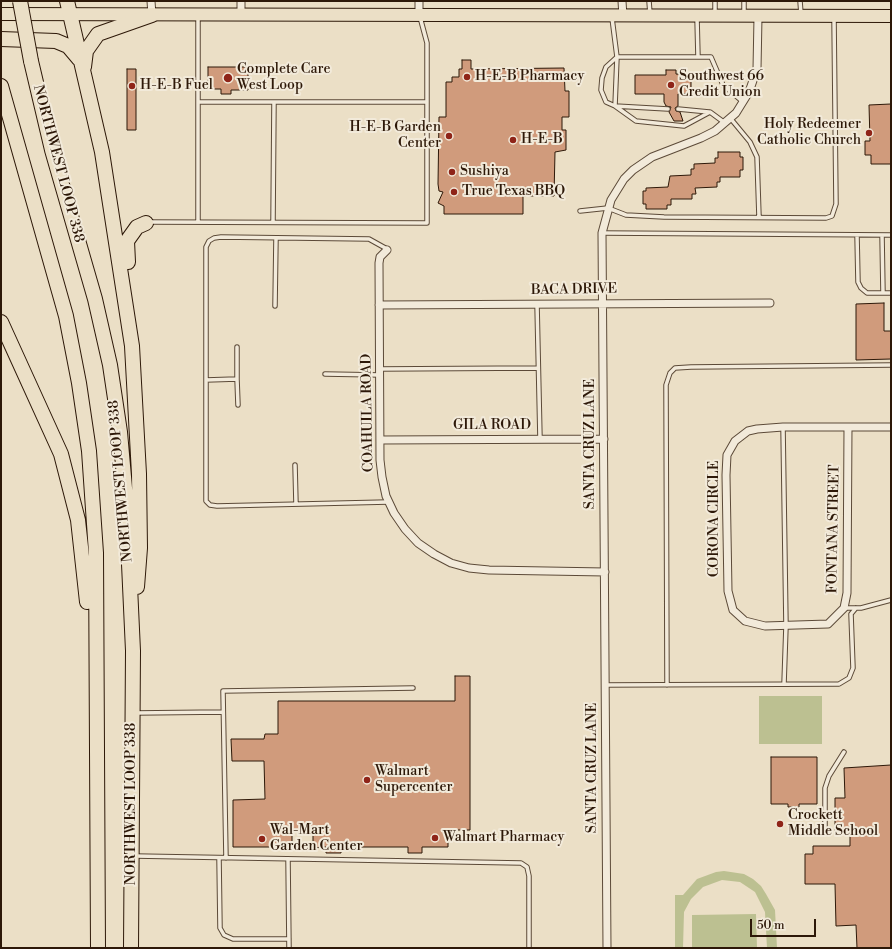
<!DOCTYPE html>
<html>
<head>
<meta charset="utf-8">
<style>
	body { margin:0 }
	#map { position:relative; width:892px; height:949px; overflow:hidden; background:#ebdfc6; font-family:"Libre Bodoni",serif }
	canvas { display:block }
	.frame { position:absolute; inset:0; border:2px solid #2d1808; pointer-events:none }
	.scale { position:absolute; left:750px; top:919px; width:66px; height:18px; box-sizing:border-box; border:2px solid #2d1808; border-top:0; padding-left:5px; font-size:12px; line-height:14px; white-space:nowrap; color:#2d1808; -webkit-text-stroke:3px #f2eada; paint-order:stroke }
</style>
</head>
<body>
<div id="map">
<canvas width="892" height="949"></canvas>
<div class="frame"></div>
<div class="scale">50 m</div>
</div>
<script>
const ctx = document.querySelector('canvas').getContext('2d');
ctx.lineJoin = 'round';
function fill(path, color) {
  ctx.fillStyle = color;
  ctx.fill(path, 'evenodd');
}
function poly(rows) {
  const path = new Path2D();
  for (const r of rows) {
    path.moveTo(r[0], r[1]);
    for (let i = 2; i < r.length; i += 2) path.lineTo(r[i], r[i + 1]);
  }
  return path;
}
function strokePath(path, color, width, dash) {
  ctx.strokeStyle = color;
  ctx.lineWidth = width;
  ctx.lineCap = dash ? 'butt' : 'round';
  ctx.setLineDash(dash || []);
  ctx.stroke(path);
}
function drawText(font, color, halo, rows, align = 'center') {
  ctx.font = font + ' "Libre Bodoni",serif';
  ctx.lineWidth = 4;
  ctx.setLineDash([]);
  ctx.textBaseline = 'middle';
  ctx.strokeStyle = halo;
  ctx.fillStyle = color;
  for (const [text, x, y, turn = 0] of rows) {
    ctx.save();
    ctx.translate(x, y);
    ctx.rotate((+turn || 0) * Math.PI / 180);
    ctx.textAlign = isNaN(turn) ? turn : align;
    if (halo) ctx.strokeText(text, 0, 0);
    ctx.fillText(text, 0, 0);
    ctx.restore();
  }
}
const green = poly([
	[759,696,822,696,822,744,759,744],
	[724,871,744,874,753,879,761,886,766,894,775,910,777,948,767,948,765,912,755,892,740,882,722,880,703,887,691,899,684,912,683,948,675,948,675,895,683,895,697,879,716,872],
	[756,914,757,948,692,948,692,915]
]);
const building = poly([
	[462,60,471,60,471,69,564,68,565,91,569,91,569,117,562,117,562,130,566,130,566,150,555,152,554,196,523,196,523,214,444,214,444,206,438,203,443,192,439,191,438,184,439,117,446,117,446,82,452,82,452,77,459,77,459,69,462,69,462,60],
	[208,67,248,67,248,90,231,90,231,94,221,94,221,89,208,89,208,67],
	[127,69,136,69,136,130,127,130,127,69],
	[666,70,676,70,676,74,691,75,691,93,678,94,678,106,675,108,676,111,680,112,683,121,674,121,669,112,671,107,666,106,664,102,664,94,635,94,635,75,666,75,666,70],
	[891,104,891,164,871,164,871,155,865,155,865,141,870,141,869,105,891,104],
	[718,152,740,152,740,157,743,157,743,170,740,170,740,177,720,177,720,182,717,182,717,187,695,188,696,194,692,194,692,199,671,199,671,205,667,205,667,209,646,209,646,204,643,204,643,191,646,191,646,188,668,187,670,176,691,175,691,169,694,169,694,164,715,163,715,158,718,158,718,152],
	[884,303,884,331,891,331,891,359,856,360,856,304,884,303],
	[455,676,470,676,470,830,448,830,448,847,422,847,422,853,408,853,408,847,341,847,341,853,326,853,326,847,313,848,313,830,292,830,292,847,233,847,233,800,265,799,264,761,232,761,231,739,264,739,265,734,278,734,278,701,455,701,455,676],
	[771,757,817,757,817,804,799,804,799,807,788,807,788,804,771,804,771,757],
	[891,765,891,948,857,948,856,925,836,926,835,884,805,884,805,854,813,854,813,846,850,846,850,831,835,832,835,798,845,798,844,768,891,765]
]);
const lane = poly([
	[649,1,650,14],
	[744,1,744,14],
	[800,1,801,14],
	[715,14,715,1],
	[198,17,198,222],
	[612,18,617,57,606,67,602,78,601,90,606,102,615,106,668,109],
	[697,18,698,57],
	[198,102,427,102],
	[678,109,709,112],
	[731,119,750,142,757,157,759,217],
	[725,123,710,112,684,126,636,121,615,106,617,57,711,57,723,85,743,102],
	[580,211,608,208,626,215,664,217,826,218,832,216,836,204,834,18],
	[148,222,427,223,427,43,420,17],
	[273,222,274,102],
	[602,233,891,235],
	[857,235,858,282,861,288,867,293,891,293],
	[882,235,883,293],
	[387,249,369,239,221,237,214,238,209,241,206,247,206,501,210,505,217,506,388,502],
	[537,304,540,439],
	[275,306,276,238],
	[379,369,538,368],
	[325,374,380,375],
	[237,379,238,405],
	[206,380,237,379,237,347],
	[783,427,786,626,784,684],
	[295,465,296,504],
	[844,608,861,608,891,600],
	[605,685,839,684,849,678,853,668,851,614,856,608],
	[667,685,666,385,670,373,675,368,691,367,891,365],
	[135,713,223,712],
	[825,829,825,788,829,776,844,752],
	[135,856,521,863,527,867,529,876,529,948],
	[219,858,220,928,224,935,233,939,289,939],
	[226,858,223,691,413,688],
	[288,859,289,948]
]);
const street = poly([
	[151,1,152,15],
	[241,1,241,16],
	[622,1,623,17],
	[419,16,419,1],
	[387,250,380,257,379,263,380,460,382,477,386,496,394,513,405,529,418,543,434,554,451,563,469,568,489,570,605,572],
	[379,305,770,303],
	[848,427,847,593,844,608,828,624,765,626,745,621,733,610,728,591,726,475,727,455,735,441,748,431,757,429,783,427,891,427],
	[380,440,604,439],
	[607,948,602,233,611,200,624,179,633,170,652,157,701,138,715,131,736,113,749,92,757,69,758,17]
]);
const primary = poly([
	[1,14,891,16]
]);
const highway = poly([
	[67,1,102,152,132,346,139,474,140,548,137,587],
	[1,39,56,41,68,46,79,59],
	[31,61,52,150,95,299,110,365,120,432,126,499,133,651,131,948],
	[84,67,86,51,98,34,152,15],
	[1,86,66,316,79,383,89,451,96,553,98,948],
	[128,262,127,241,137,227,146,223],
	[1,322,61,454,78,520,87,602]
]);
const highwayBridge = poly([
	[20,1,31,61]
]);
const markers = [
	[467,77,4,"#8f2418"],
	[228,78,5,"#8f2418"],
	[671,85,4,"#8f2418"],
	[132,86,4,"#8f2418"],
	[869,133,4,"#8f2418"],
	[449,136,4,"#8f2418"],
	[513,140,4,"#8f2418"],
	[452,172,4,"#8f2418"],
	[454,192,4,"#8f2418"],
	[367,780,4,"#8f2418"],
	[780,824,4,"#8f2418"],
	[435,838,4,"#8f2418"],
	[262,839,4,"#8f2418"]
];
const poiNames = [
	["Complete Care",237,70],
	["West Loop",237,86],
	["H-E-B Pharmacy",475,77],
	["Southwest 66",679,77],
	["Credit Union",679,93],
	["H-E-B Fuel",140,86],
	["Holy Redeemer",861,125,"right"],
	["Catholic Church",861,141,"right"],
	["H-E-B Garden",441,128,"right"],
	["Center",441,144,"right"],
	["H-E-B",521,140],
	["Sushiya",460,172],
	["True Texas BBQ",462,192],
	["Walmart",375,772],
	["Supercenter",375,788],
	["Crockett",788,816],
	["Middle School",788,832],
	["Wal-Mart",270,831],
	["Garden Center",270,847],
	["Walmart Pharmacy",443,838]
];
const streetNames = [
	["NORTHWEST LOOP 338",58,164,75],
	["BACA DRIVE",574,290,-1],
	["COAHUILA ROAD",368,413,-91],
	["GILA ROAD",492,426],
	["SANTA CRUZ LANE",591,444,-90],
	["NORTHWEST LOOP 338",121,481,-95],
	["CORONA CIRCLE",715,519,-90],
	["FONTANA STREET",834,529,-89],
	["SANTA CRUZ LANE",593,768,-90],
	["NORTHWEST LOOP 338",132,804,-90]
];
fill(green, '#bcc091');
fill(building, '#d09b7c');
strokePath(building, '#2d1808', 1);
strokePath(lane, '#5c4a38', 5.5);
strokePath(street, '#5c4a38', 9);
strokePath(primary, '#2d1808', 14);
strokePath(highway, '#2d1808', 16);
strokePath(lane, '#f2eada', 3.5);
strokePath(street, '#f2eada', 7);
strokePath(primary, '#ebdfc6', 12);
strokePath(highway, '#ebdfc6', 14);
strokePath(highwayBridge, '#2d1808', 16, []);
strokePath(highwayBridge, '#ebdfc6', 14);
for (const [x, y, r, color] of markers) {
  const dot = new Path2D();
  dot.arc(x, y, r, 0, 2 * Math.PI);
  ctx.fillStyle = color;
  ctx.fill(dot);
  strokePath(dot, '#f2eada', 1.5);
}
drawText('14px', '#2d1808', '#f2eada', poiNames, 'left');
drawText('14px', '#2d1808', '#f2eada', streetNames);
</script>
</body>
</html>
